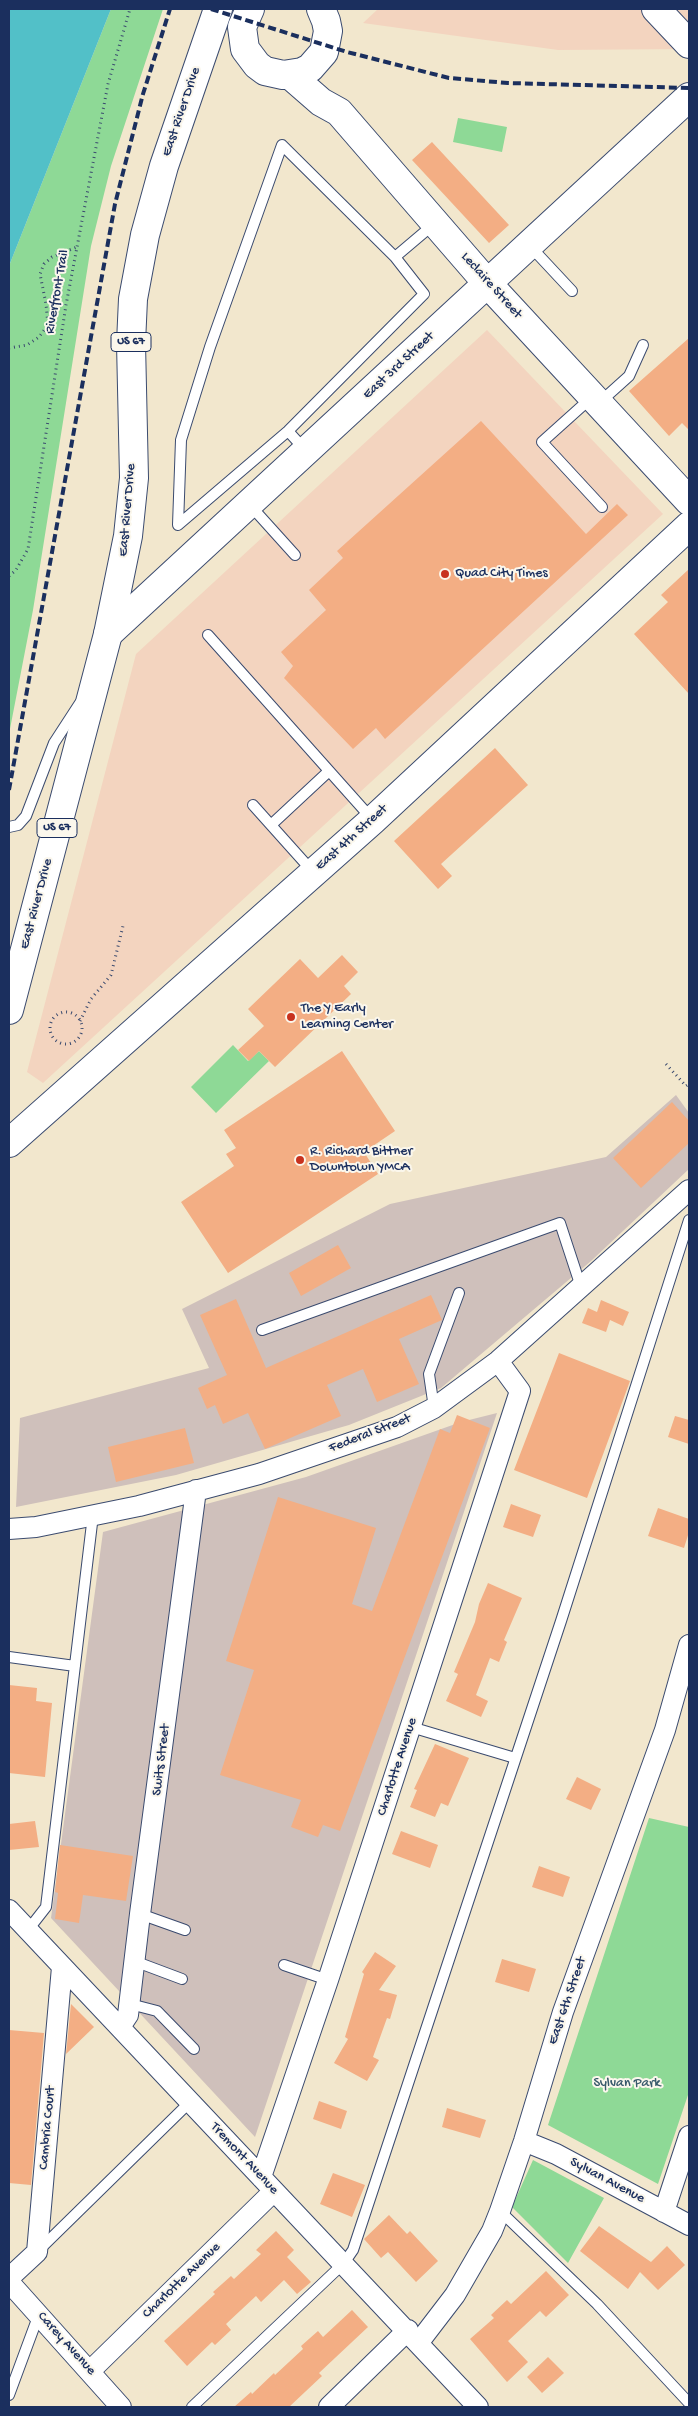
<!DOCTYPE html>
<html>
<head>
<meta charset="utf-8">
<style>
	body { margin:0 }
	#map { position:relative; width:698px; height:2416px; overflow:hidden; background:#f2e7cd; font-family:"Gochi Hand",sans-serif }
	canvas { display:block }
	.frame { position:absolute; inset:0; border:10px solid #1b2f5e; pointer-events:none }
</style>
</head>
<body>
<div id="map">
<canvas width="698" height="2416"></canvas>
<div class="frame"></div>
</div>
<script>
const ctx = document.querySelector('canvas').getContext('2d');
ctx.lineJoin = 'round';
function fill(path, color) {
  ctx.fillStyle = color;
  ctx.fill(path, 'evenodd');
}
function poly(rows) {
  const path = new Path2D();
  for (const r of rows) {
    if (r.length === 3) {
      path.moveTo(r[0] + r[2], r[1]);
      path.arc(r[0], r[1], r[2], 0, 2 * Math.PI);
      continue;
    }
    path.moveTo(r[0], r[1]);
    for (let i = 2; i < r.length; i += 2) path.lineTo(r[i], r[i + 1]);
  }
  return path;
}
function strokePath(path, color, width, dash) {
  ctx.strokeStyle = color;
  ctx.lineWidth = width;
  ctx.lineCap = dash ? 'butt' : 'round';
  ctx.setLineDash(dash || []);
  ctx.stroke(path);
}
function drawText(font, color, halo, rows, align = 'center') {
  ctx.font = font + ' "Gochi Hand",sans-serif';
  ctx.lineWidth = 4;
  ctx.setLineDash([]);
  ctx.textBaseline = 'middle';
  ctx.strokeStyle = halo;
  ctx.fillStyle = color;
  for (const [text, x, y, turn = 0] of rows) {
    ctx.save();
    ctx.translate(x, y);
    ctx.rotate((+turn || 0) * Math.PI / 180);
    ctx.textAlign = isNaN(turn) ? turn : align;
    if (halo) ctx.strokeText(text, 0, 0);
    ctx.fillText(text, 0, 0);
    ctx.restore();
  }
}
const built = poly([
	[378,9,689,9,689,49,558,50,363,23],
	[487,330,663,514,43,1083,27,1072,136,654]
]);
const industrial = poly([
	[676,1095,689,1113,689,1169,591,1261,441,1388,349,1425,176,1475,16,1507,20,1418,209,1368,182,1309,390,1204,606,1157],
	[497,1413,255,2137,51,1918,103,1532,306,1477,461,1422]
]);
const green = poly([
	[111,9,163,9,111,166,91,246,33,610,9,734,9,266],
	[458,118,507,127,502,152,453,142],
	[233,1045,248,1061,259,1051,269,1061,216,1113,191,1087],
	[649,1818,689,1827,689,2092,658,2184,548,2125],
	[533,2160,604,2198,568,2263,512,2207]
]);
const water = poly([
	[9,9,111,9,9,266]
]);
const building = poly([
	[432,142,509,225,489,243,412,160],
	[689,338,689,430,682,423,669,436,629,391],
	[481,421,586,534,617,504,628,515,385,739,376,728,353,749,284,678,293,666,281,652,326,610,309,590,343,558,337,551],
	[689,569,689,694,634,634,668,602,661,595],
	[495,748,528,785,441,864,452,876,438,889,394,841],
	[342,955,358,972,344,986,351,994,275,1067,259,1051,249,1061,238,1050,264,1026,248,1009,300,959,318,978],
	[342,1051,395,1131,364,1152,378,1174,228,1273,181,1202,234,1166,226,1154,236,1148,224,1130],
	[672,1102,689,1121,689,1143,641,1188,613,1158],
	[338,1245,351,1268,301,1296,289,1273],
	[431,1295,442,1320,399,1339,419,1384,377,1402,363,1369,327,1385,341,1416,265,1449,248,1413,223,1424,215,1405,207,1409,198,1388,227,1375,200,1315,236,1299,266,1368],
	[601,1300,629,1312,623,1326,610,1320,606,1332,582,1323,588,1308,597,1312],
	[559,1353,630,1381,587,1498,514,1470],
	[457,1415,490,1428,340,1831,323,1825,318,1837,291,1827,301,1800,220,1775,254,1670,226,1661,278,1497,376,1528,352,1604,372,1611,440,1429,450,1433],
	[675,1416,689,1420,689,1444,668,1437],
	[185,1428,194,1463,116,1482,108,1447],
	[511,1504,541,1515,533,1537,503,1527],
	[658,1508,689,1519,689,1532,684,1548,648,1536],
	[488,1583,522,1598,504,1640,507,1642,499,1662,490,1658,476,1695,488,1701,481,1717,446,1701,458,1674,454,1672,475,1622,479,1604],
	[9,1685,37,1688,36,1701,52,1703,45,1777,9,1773],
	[435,1744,469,1758,448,1806,441,1803,435,1817,410,1807,417,1790,414,1789],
	[577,1777,601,1789,591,1810,566,1799],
	[35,1821,39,1847,9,1850,9,1824],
	[401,1831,438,1845,430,1868,392,1854],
	[60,1845,133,1856,126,1901,83,1895,79,1923,55,1919,58,1893,55,1892],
	[539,1866,570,1877,563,1897,532,1887],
	[375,1952,396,1966,379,1990,397,1995,390,2019,387,2018,373,2057,379,2060,367,2081,334,2063,348,2039,345,2037,364,1974,362,1972],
	[502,1959,536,1969,529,1992,495,1982],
	[71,2004,94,2027,66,2054],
	[9,2030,44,2033,31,2185,9,2183],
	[319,2101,347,2111,341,2129,313,2119],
	[447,2108,486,2120,480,2138,442,2127],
	[333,2173,365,2185,352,2217,320,2204],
	[389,2215,407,2234,410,2231,438,2261,416,2282,388,2252,381,2258,364,2239],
	[599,2226,651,2262,667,2246,685,2265,658,2290,640,2272,628,2289,580,2251],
	[276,2231,294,2250,287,2257,311,2282,297,2294,284,2280,261,2302,256,2296,226,2324,231,2330,215,2345,212,2342,187,2366,164,2341,215,2294,213,2292,231,2276,234,2279,261,2254,256,2250],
	[546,2271,569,2295,546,2317,540,2311,508,2341,528,2362,507,2382,470,2339,494,2318,491,2315,507,2300,511,2304],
	[352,2310,368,2327,319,2373,322,2376,289,2407,234,2407,251,2392,252,2394,274,2373,275,2375,303,2349,301,2346,318,2331,323,2337],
	[548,2357,564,2373,542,2393,527,2377]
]);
const path = poly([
	[9,348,27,345,39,337,48,325,46,304,40,274,44,264,52,257,77,247],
	[9,576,16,570,28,549,66,305,108,84,130,9],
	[66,1028,16],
	[80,1021,91,999,111,975,123,926],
	[666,1064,686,1086,689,1084]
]);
const lane = poly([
	[530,246,572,291],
	[395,257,424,294,288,431,178,525,181,440,210,347,282,145,395,257,434,224],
	[591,398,542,442,602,507],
	[599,403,629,376,643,345],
	[288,431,306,451],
	[249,504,295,555],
	[208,635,372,819],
	[253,805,313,872],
	[271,825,329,771],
	[9,827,18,825,26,816,54,743,80,703],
	[262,1330,560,1223,581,1287],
	[434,1408,429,1374,459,1293],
	[9,1657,75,1666],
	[411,1727,515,1758],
	[140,1914,185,1930],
	[28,1930,46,1907,93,1515],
	[134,1961,182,1979],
	[284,1965,328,1980],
	[130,2004,157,2011,194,2049],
	[500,2211,597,2304,689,2403],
	[39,2250,190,2102],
	[9,2395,39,2314],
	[192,2407,344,2263,353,2250,561,1621,689,1220]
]);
const street = poly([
	[9,1529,36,1527,139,1506,259,1474,397,1427,434,1408,498,1361,689,1190],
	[9,1910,478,2407],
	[120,2027,128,2015,140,1914,196,1490],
	[524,2141,556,2154,689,2225],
	[261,2177,328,1980,520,1391,498,1361],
	[664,2212,689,2136],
	[9,2278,37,2252,62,1967],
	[9,2282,121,2407],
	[419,2342,455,2295,492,2231,500,2211,524,2141,563,2012,665,1730,689,1645],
	[90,2371,274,2191],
	[329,2407,408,2330]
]);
const secondary = poly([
	[250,9,242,27,245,49,257,65,265,71,283,75,302,72,310,68,324,52,328,31,326,21,321,9],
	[656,9,689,44],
	[290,75,321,102,339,112,488,284,689,501],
	[108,634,689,97],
	[9,1143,373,820,689,526]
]);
const primary = poly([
	[9,1010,108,634,128,536,134,478,131,343,133,299,145,235,164,166,218,9]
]);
const rail = poly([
	[211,9,347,52,449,78,508,83,689,88],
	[9,790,115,204,143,94,170,9]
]);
const markers = [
	[445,574,5,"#c8321e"],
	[291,1017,5,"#c8321e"],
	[300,1160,5,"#c8321e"]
];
const shields = [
	[131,342,40],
	[57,828,40]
];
const shieldNames = [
	["US 67",131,342],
	["US 67",57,828]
];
const streetNames = [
	["East River Drive",182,112,-71],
	["Leclaire Street",491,286,48],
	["Riverfront Trail",58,292,-80],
	["East 3rd Street",399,366,-43],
	["East River Drive",128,510,-85],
	["East 4th Street",352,838,-42],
	["East River Drive",37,904,-75],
	["Federal Street",370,1434,-21],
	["Swits Street",162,1760,-83],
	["Charlotte Avenue",398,1767,-72],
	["East 6th Street",568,2001,-71],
	["Cambria Court",48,2128,-85],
	["Tremont Avenue",244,2159,47],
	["Sylvan Avenue",607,2181,28],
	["Charlotte Avenue",182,2281,-44],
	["Carey Avenue",66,2344,48]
];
const poiNames = [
	["Quad City Times",455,574],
	["The Y Early",301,1009],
	["Learning Center",301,1025],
	["R. Richard Bittner",310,1152],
	["Downtown YMCA",310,1168]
];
const parkNames = [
	["Sylvan Park",627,2084]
];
fill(built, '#f3d4bf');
fill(industrial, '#cfc0bb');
fill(green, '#8ed996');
fill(water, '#52c0c8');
fill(building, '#f3ae84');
strokePath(lane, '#3b4b6f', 12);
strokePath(street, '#3b4b6f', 22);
strokePath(secondary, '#3b4b6f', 30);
strokePath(primary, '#3b4b6f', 30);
strokePath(path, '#3b4b6f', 3, [1, 4]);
strokePath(lane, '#fff', 10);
strokePath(street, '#fff', 20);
strokePath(secondary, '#fff', 28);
strokePath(primary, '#fff', 28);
strokePath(rail, '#1b2f5e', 4, [8, 4]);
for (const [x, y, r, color] of markers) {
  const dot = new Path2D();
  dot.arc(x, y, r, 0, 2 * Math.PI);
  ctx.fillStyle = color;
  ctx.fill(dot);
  strokePath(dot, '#fbf7ec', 2);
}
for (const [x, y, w] of shields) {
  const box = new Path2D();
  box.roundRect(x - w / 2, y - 9.5, w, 19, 4);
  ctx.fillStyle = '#fbf7ec';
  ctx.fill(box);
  strokePath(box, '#1b2f5e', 1);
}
drawText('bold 12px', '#1b2f5e', null, shieldNames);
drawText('14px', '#1b2f5e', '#fbf7ec', streetNames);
drawText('14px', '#1b2f5e', '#fbf7ec', poiNames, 'left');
drawText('14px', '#385a6c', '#fbf7ec', parkNames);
</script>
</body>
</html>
